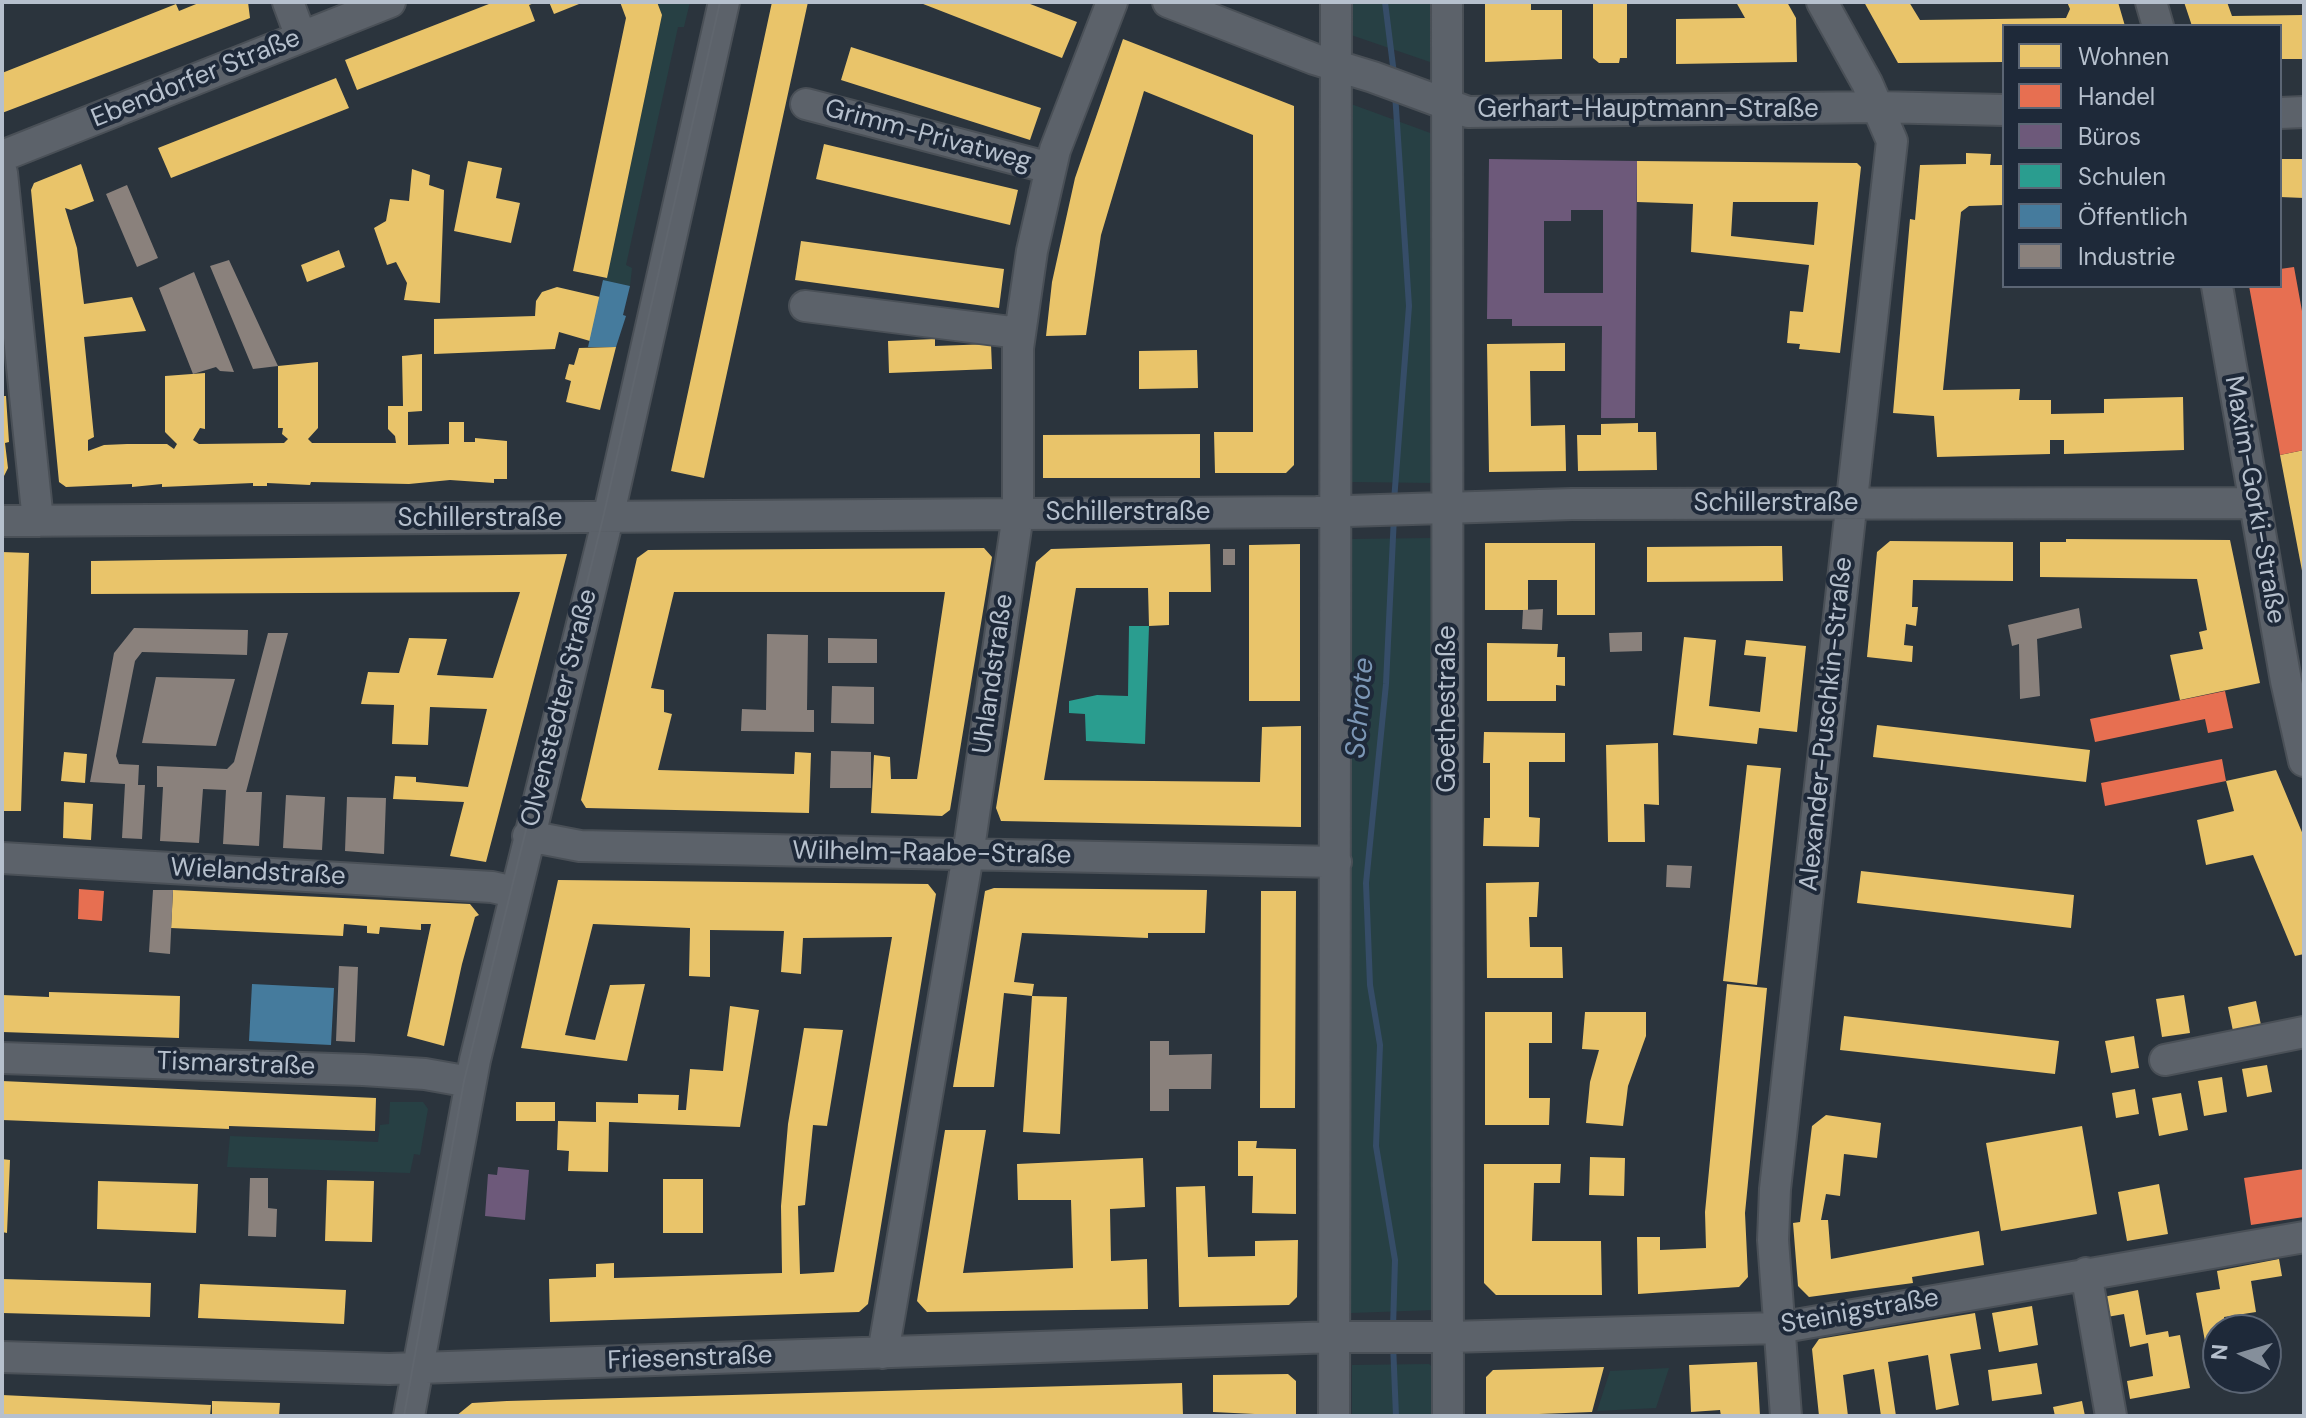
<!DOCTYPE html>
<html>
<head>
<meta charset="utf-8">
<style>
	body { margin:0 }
	#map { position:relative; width:2306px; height:1418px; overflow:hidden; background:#2b343d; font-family:"DM Sans",sans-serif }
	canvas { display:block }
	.frame { position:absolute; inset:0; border:4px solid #b6c0cd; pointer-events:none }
	.legend { position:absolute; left:2002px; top:24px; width:280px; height:264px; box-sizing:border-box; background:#1e2939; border:2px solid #5b6574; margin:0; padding:10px 14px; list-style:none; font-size:24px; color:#b6c0cd }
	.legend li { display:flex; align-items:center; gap:16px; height:40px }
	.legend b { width:40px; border:2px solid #5b6574 }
	.north { position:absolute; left:2202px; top:1314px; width:80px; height:80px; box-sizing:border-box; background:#1e2939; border:2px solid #5b6574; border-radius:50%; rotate:275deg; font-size:22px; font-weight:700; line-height:32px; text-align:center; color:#b6c0cd }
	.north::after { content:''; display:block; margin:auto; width:28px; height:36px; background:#858f9b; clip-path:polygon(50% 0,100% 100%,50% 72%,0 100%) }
</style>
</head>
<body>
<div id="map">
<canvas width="2306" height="1418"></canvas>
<div class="frame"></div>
<ul class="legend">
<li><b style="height:22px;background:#e9c46a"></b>Wohnen</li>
<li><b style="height:22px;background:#e76f51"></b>Handel</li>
<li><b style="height:22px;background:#6d597a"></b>Büros</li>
<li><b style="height:22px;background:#2a9d8f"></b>Schulen</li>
<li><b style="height:22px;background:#457b9d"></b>Öffentlich</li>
<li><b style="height:22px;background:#8a817c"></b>Industrie</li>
</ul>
<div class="north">N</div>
</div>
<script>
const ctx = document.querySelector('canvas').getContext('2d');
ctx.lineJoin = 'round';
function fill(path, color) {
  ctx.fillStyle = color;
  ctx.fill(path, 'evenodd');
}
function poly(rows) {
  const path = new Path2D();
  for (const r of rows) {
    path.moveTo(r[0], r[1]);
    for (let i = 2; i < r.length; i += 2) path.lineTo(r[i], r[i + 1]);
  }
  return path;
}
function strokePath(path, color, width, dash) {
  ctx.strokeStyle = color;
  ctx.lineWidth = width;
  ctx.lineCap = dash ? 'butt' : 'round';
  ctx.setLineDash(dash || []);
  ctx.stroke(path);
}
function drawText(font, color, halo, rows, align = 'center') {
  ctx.font = font + ' "DM Sans",sans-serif';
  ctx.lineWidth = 8;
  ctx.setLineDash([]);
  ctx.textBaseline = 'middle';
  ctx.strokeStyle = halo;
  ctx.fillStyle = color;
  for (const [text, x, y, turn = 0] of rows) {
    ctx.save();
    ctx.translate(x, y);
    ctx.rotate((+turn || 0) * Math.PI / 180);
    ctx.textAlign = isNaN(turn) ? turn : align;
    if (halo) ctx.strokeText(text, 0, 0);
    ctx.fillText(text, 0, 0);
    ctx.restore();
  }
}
const green = poly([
	[657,2,690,2,684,27,678,27,626,265,632,268,630,286,603,280,607,278,662,15],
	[1351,2,1433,2,1433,63,1351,35],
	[1351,104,1433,134,1434,483,1352,482],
	[1433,538,1434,1310,1351,1313,1351,539],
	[390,1102,423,1102,428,1109,420,1155,414,1154,410,1173,227,1167,230,1136,378,1142,380,1125,389,1124],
	[1429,1364,1433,1368,1432,1416,1352,1416,1352,1365],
	[1669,1368,1656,1408,1597,1411,1610,1371]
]);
const homes = poly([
	[201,2,248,2,250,18,2,113,2,73,176,4,179,11],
	[494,2,537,2,529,5,535,21,357,90,345,60],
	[549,2,584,2,554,14],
	[620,2,657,2,662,15,607,278,573,271,626,18],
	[772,2,808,2,704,478,671,471],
	[918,2,1025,2,1077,22,1062,58],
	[1485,2,1531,2,1531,10,1562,10,1562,59,1485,62],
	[1593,2,1627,2,1627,58,1620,58,1619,63,1599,63,1593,58],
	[1736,2,1787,2,1796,18,1797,62,1676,64,1676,19,1745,18],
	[1864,2,1909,2,1920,20,2066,18,2070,9,2067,2,2118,2,2125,26,2004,26,2004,62,1898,63],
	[2184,2,2227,2,2232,16,2304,15,2304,59,2280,59,2280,26,2192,26],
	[1123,39,1294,106,1294,465,1286,473,1215,473,1214,432,1253,432,1253,135,1144,91,1101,235,1086,335,1046,336,1052,282,1075,178],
	[851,47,1041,108,1030,140,841,80],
	[336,78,349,108,171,178,158,148],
	[824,144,1018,190,1010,225,816,179],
	[1966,153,1991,154,1990,165,2004,165,2004,205,1969,206,1961,212,1943,390,2020,389,2019,400,2051,400,2051,414,2104,413,2104,399,2183,397,2184,450,2064,454,2064,440,2050,440,2050,454,1937,457,1934,416,1893,413,1910,219,1915,220,1920,165,1966,164],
	[2280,159,2304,159,2304,198,2280,197],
	[468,161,502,168,496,198,520,203,511,243,454,231],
	[1637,161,1857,163,1861,167,1840,353,1799,349,1800,344,1787,343,1790,311,1803,312,1809,265,1691,252,1693,204,1637,202],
	[1733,202,1818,202,1814,245,1731,236],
	[81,164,94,201,71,210,65,208,77,248,84,304,132,297,146,331,84,337,94,437,88,440,88,451,104,445,127,444,167,444,174,449,177,444,165,432,165,376,205,373,205,429,200,428,193,440,199,444,284,443,288,439,282,434,283,428,278,428,278,366,318,362,318,428,308,439,312,443,396,443,395,436,388,429,388,406,403,406,402,356,422,354,422,411,408,412,408,445,449,444,449,422,464,422,464,442,475,442,475,438,507,441,507,479,494,479,494,483,450,480,409,484,311,482,310,485,267,483,267,486,253,486,253,483,162,487,162,484,132,487,132,484,66,487,59,482,31,190,34,183],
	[412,169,430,175,429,185,444,190,440,303,404,300,407,283,396,262,387,265,374,228,386,221,390,199,409,201],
	[801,241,1004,269,999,308,795,280],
	[339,250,345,267,307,282,301,265],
	[557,287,600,297,590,341,559,332,555,349,434,354,434,319,535,316,536,301,542,292],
	[935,339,935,346,991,344,992,369,889,373,888,341],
	[1565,343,1565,371,1530,371,1531,426,1565,425,1566,471,1489,472,1487,344],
	[616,347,600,410,566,402,571,381,565,379,569,364,574,365,579,348],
	[1197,350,1198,388,1139,389,1139,351],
	[2,396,6,396,9,442,5,443,8,468,2,480],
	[1638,423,1638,432,1656,432,1657,470,1578,471,1577,435,1601,435,1601,424],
	[1200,434,1200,478,1043,478,1043,435],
	[2304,450,2304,576,2303,576,2280,455],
	[2066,539,2230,540,2260,683,2180,700,2170,655,2203,649,2199,632,2207,630,2197,579,2040,577,2040,542,2066,542],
	[1890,541,2013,542,2013,581,1913,580,1912,607,1918,607,1916,626,1906,624,1904,645,1913,646,1912,662,1867,657,1877,552],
	[1485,543,1595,543,1595,615,1557,615,1557,580,1528,580,1528,610,1485,610],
	[1210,544,1211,592,1169,592,1169,625,1149,626,1148,588,1076,588,1044,780,1260,782,1262,727,1301,726,1301,827,1001,821,996,808,1036,562,1051,549],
	[1300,544,1300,701,1249,701,1249,545],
	[1764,546,1782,546,1783,581,1647,582,1647,547],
	[984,548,992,557,950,810,942,816,871,813,874,755,890,757,891,779,917,779,945,592,674,592,651,688,664,690,664,712,672,714,658,770,794,774,795,752,811,753,809,813,586,808,581,800,637,558,648,550],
	[2,552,29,553,21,811,2,811],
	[567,554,486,862,450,856,464,802,393,799,395,776,416,777,416,782,468,787,487,709,430,707,428,745,392,744,394,705,361,704,368,672,399,673,409,638,447,639,437,675,493,678,520,592,91,594,91,561],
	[1684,637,1716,640,1709,706,1760,712,1766,657,1744,655,1746,640,1806,646,1797,732,1759,728,1757,744,1673,735],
	[1487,643,1558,644,1557,657,1565,657,1565,686,1556,685,1556,701,1487,701],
	[1877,725,2090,750,2086,782,1873,757],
	[1484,732,1565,733,1565,762,1529,762,1529,817,1540,818,1539,847,1483,846,1484,818,1490,818,1490,763,1483,763],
	[1658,743,1659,805,1644,804,1645,842,1608,842,1606,745],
	[64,752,87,754,85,783,61,781],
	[1747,765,1781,768,1757,985,1723,981],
	[2276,770,2304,837,2304,954,2295,956,2253,855,2206,865,2197,820,2234,811,2226,781],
	[64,802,93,804,91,840,63,838],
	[1861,871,2074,895,2071,928,1857,903],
	[558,880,928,884,936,894,868,1304,859,1312,550,1322,549,1279,596,1277,596,1264,614,1263,614,1278,782,1273,781,1206,788,1124,804,1028,843,1030,827,1126,813,1125,805,1205,798,1206,800,1274,834,1272,892,937,803,938,801,974,781,972,784,931,710,930,710,977,689,976,690,928,593,924,565,1035,595,1040,610,985,645,984,627,1061,521,1048],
	[1539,882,1537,917,1529,917,1530,947,1562,947,1563,978,1487,978,1486,883],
	[994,888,1207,890,1205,933,1148,933,1148,938,1022,933,1014,982,1034,984,1032,996,1004,993,994,1087,953,1087,985,891],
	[173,890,470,904,479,915,475,917,462,964,444,1046,407,1036,431,924,421,924,421,930,380,927,379,934,367,933,367,926,344,924,343,936,171,928],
	[1261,891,1296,891,1295,1108,1260,1108],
	[1727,984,1767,988,1745,1213,1748,1277,1739,1287,1638,1294,1637,1237,1660,1237,1660,1250,1706,1248,1705,1212],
	[49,992,180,996,179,1038,2,1032,2,995,49,997],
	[2184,995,2190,1033,2162,1037,2156,999],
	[1032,996,1067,997,1060,1134,1023,1132],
	[2256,1001,2261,1025,2233,1031,2228,1007],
	[730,1006,759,1010,740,1127,609,1122,608,1172,568,1171,569,1151,557,1150,558,1121,596,1122,596,1102,638,1103,638,1094,679,1095,678,1110,686,1110,690,1069,723,1071],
	[1485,1012,1552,1012,1552,1043,1529,1043,1529,1098,1550,1098,1549,1125,1485,1125],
	[1585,1012,1646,1012,1646,1036,1628,1086,1623,1126,1586,1123,1590,1082,1599,1050,1582,1049],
	[1844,1016,2059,1041,2055,1074,1840,1050],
	[2134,1036,2139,1068,2111,1073,2105,1041],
	[2267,1065,2272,1092,2247,1097,2242,1069],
	[2222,1077,2227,1112,2204,1116,2198,1081],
	[2,1081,376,1098,375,1131,229,1126,229,1129,2,1120],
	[2135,1089,2139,1114,2116,1118,2112,1093],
	[2181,1093,2188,1130,2159,1136,2152,1098],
	[516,1102,555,1102,555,1121,516,1121],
	[1826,1115,1881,1123,1877,1158,1844,1154,1840,1196,1826,1194,1821,1220,1828,1220,1831,1259,1979,1231,1984,1265,1912,1277,1913,1283,1809,1297,1798,1286,1793,1223,1800,1222,1812,1126],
	[2082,1126,2097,1214,2001,1231,1986,1143],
	[945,1130,986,1130,963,1273,1073,1268,1071,1200,1018,1200,1017,1164,1143,1158,1145,1207,1110,1209,1111,1261,1147,1259,1148,1309,927,1312,917,1301],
	[1238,1141,1257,1141,1256,1148,1296,1149,1296,1214,1252,1213,1253,1176,1238,1176],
	[1590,1157,1625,1158,1624,1196,1589,1195],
	[2,1159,10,1160,7,1233,2,1232],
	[1484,1164,1561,1164,1560,1183,1534,1183,1532,1241,1601,1241,1602,1295,1496,1295,1484,1283],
	[663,1179,703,1179,703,1233,663,1233],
	[327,1180,374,1181,372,1242,325,1241],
	[98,1181,198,1184,196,1233,97,1229],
	[2159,1184,2168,1234,2127,1241,2118,1192],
	[1205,1186,1208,1257,1255,1256,1255,1241,1298,1240,1297,1297,1289,1305,1179,1307,1176,1187],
	[2279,1259,2282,1276,2251,1281,2256,1312,2224,1317,2226,1327,2218,1330,2218,1349,2207,1352,2196,1293,2220,1289,2217,1271],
	[2,1279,151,1283,150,1317,2,1313],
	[200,1284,346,1290,344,1324,198,1318],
	[2138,1290,2146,1335,2168,1331,2169,1337,2180,1335,2190,1388,2130,1399,2127,1381,2153,1376,2148,1343,2130,1347,2124,1314,2107,1317,2103,1297],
	[2032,1306,2038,1345,1999,1352,1992,1313],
	[1975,1313,1981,1349,1950,1354,1959,1405,1936,1410,1928,1355,1888,1362,1896,1416,1881,1416,1874,1369,1843,1375,1848,1416,1819,1416,1812,1349,1819,1339],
	[1757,1362,1760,1416,1721,1416,1720,1410,1691,1412,1689,1365],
	[2037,1363,2042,1394,1992,1401,1988,1370],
	[1604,1367,1592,1412,1486,1416,1486,1377,1493,1370],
	[1288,1374,1296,1381,1296,1416,1213,1412,1213,1375],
	[1182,1383,1183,1416,456,1416,472,1403,507,1401],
	[2,1395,211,1405,210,1416,2,1416],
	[212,1401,280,1403,279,1416,212,1416],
	[2082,1401,2085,1416,2055,1416,2053,1407]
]);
const shops = poly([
	[2294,267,2304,322,2304,450,2280,455,2249,286,2280,286,2280,269],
	[2225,691,2233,728,2208,733,2205,719,2095,742,2090,719],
	[2222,759,2226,781,2105,806,2101,783],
	[79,889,104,891,102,921,78,919],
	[2304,1169,2304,1217,2251,1225,2244,1178]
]);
const offices = poly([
	[1489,159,1637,161,1635,418,1601,418,1602,326,1512,326,1512,319,1487,319],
	[1571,210,1603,210,1603,293,1544,293,1544,221,1571,221],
	[498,1167,529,1170,525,1220,485,1216,488,1174,497,1175]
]);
const schools = poly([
	[1129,626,1149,626,1145,744,1086,741,1085,714,1069,713,1069,701,1097,695,1128,696]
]);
const public = poly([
	[603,280,630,286,623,315,626,316,616,347,588,347],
	[252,984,334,988,331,1045,249,1041]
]);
const industry = poly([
	[127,185,158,258,137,267,106,194],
	[229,260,278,366,253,369,210,266],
	[194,272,234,372,220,371,216,367,193,374,159,288],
	[1223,549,1235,549,1235,565,1223,565],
	[2079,608,2082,628,2037,639,2040,696,2020,699,2019,644,2012,646,2008,625],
	[1543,609,1542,630,1522,629,1523,610],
	[134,628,248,630,247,655,142,652,135,661,116,756,119,764,139,765,138,785,145,785,142,839,122,838,125,784,90,782,114,653],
	[1642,632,1642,651,1610,652,1609,633],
	[268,633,288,633,246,792,262,792,259,846,223,844,226,790,203,789,199,843,160,841,163,787,157,787,157,766,227,769,234,762],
	[767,634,808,635,807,710,814,710,814,732,741,731,742,709,766,710],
	[828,638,877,639,877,663,828,663],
	[156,677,235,679,216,746,142,743],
	[832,686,874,687,874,724,831,723],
	[831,751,871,752,871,788,830,788],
	[286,795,325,797,322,850,283,848],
	[347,797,386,798,384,854,345,851],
	[1667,865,1692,866,1690,888,1666,887],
	[153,890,173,890,170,954,149,952],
	[339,966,358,967,355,1042,336,1041],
	[1150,1041,1169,1041,1169,1055,1212,1054,1211,1089,1169,1089,1169,1111,1150,1111],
	[250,1178,268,1178,268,1208,277,1209,276,1237,248,1236]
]);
const stream = poly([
	[1385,2,1394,74],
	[1394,501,1409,306,1395,93],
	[1393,1328,1395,1260,1376,1146,1380,1045,1370,985,1366,883,1386,684,1394,516],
	[1393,1344,1396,1416]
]);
const minor = poly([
	[288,2,301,37],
	[1168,2,1314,59,1373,77,1468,112,1877,107,2004,110],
	[1447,2,1448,1416],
	[2151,2,2158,26],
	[806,104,1050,168],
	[2280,113,2304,112],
	[2,156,390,2],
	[2,173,38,521],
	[2217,286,2286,681,2304,761],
	[805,306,1019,333],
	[2,521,1316,512,1572,504,2254,503],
	[528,836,580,846,1336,862],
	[2,858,492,887,514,892],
	[2,1058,363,1070,425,1074,470,1082],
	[2165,1060,2304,1032],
	[2086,1273,2111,1416],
	[883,1353,968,855,1018,514,1018,348,1032,251,1055,150,1112,2],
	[2,1357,389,1369,1335,1337,1449,1337,1778,1328,2304,1237],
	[409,1416,475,1060,608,518,724,2],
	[1334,1416,1336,2],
	[1786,1416,1773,1240,1775,1189,1892,141,1867,83,1822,2]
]);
const tram = poly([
	[404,1416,464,1081,603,518,720,2]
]);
const streetNames = [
	["Ebendorfer Straße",196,79,-22],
	["Gerhart-Hauptmann-Straße",1648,110],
	["Grimm-Privatweg",928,136,15],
	["Maxim-Gorki-Straße",2254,500,80],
	["Schillerstraße",1776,504],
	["Schillerstraße",1128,513],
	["Schillerstraße",480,519],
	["Uhlandstraße",994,674,-82],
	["Olvenstedter Straße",560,708,-76],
	["Goethestraße",1448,709,-90],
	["Alexander-Puschkin-Straße",1827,724,-84],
	["Wilhelm-Raabe-Straße",932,854,1],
	["Wielandstraße",258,873,3],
	["Tismarstraße",236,1065,2],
	["Steinigstraße",1860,1312,-10],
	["Friesenstraße",690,1359,-2]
];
const waterNames = [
	["Schrote",1361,708,-85]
];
fill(green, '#274044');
fill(homes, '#e9c46a');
fill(shops, '#e76f51');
fill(offices, '#6d597a');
fill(schools, '#2a9d8f');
fill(public, '#457b9d');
fill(industry, '#8a817c');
strokePath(stream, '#364d68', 6);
strokePath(minor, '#4a5057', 34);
strokePath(minor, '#5c626a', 30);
strokePath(tram, '#60666e', 2);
drawText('26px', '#b6c0cd', '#1e2939', streetNames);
drawText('italic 28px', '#7c97b6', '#1e2939', waterNames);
</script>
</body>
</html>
